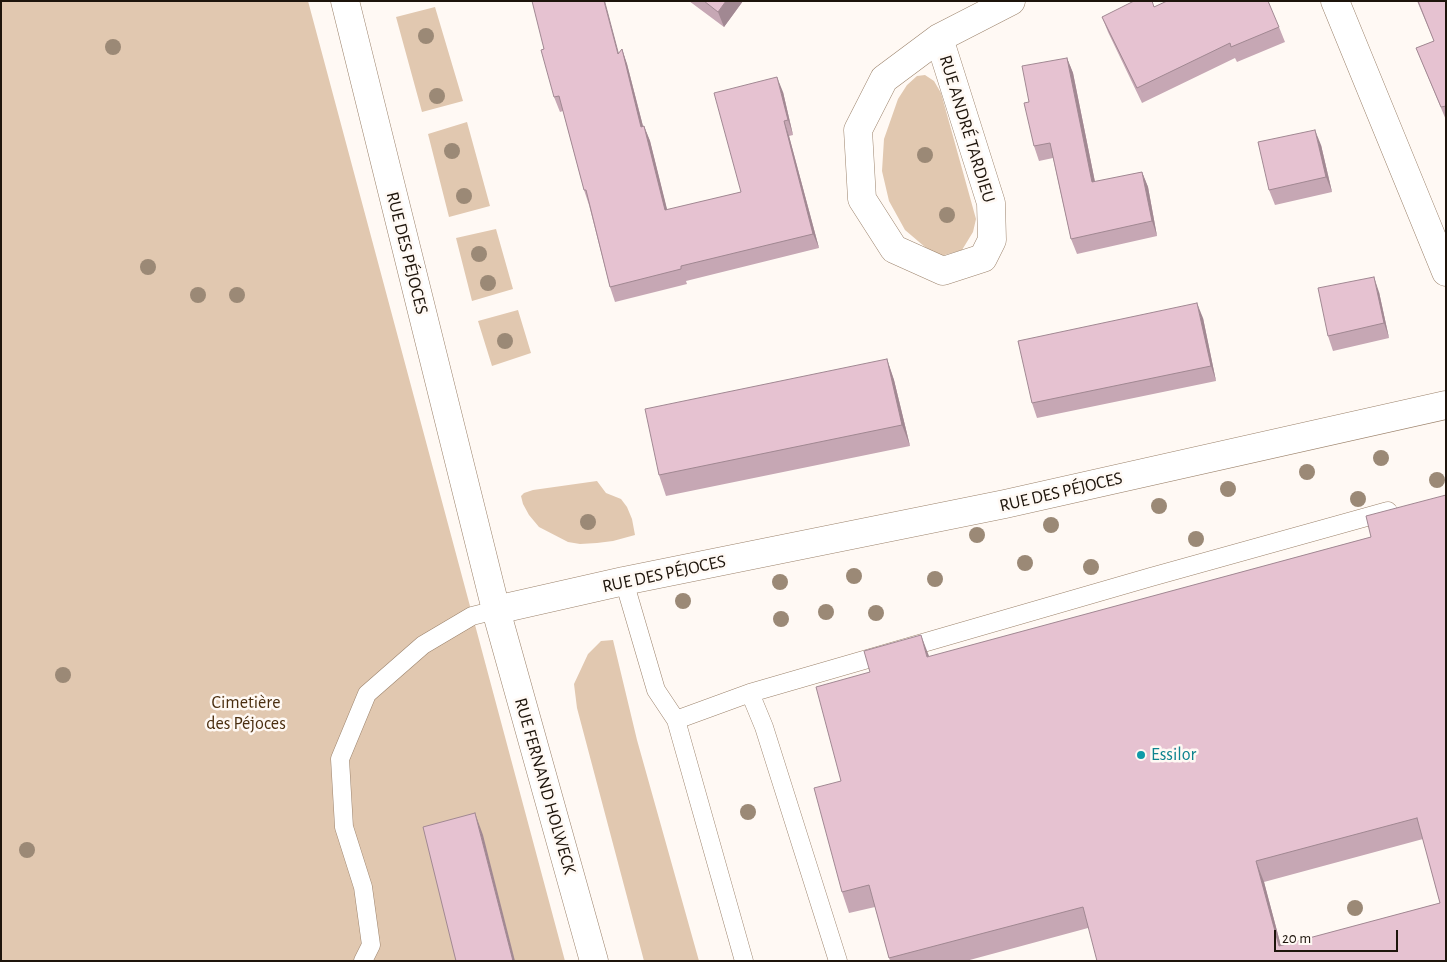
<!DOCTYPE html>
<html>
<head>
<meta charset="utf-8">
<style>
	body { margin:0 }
	#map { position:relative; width:1447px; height:962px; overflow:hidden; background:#fff9f4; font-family:"Alegreya Sans",sans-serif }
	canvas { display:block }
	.frame { position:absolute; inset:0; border:2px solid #1d140b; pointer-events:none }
	.scale { position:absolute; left:1274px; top:930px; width:124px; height:22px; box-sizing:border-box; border:2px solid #1d140b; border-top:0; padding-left:6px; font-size:15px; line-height:18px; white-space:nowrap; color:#1d140b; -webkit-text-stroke:4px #fff9f4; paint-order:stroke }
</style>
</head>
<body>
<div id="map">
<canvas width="1447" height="962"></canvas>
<div class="frame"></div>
<div class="scale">20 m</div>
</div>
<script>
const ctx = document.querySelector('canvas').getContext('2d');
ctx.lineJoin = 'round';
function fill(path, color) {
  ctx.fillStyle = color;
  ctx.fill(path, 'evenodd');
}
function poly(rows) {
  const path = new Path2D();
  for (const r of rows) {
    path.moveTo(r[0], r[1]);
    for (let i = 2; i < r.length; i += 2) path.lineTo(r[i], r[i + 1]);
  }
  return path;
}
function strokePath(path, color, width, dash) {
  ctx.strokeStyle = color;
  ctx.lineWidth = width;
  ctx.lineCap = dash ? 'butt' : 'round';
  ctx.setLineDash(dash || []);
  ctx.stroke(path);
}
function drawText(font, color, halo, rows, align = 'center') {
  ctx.font = font + ' "Alegreya Sans",sans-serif';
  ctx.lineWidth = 5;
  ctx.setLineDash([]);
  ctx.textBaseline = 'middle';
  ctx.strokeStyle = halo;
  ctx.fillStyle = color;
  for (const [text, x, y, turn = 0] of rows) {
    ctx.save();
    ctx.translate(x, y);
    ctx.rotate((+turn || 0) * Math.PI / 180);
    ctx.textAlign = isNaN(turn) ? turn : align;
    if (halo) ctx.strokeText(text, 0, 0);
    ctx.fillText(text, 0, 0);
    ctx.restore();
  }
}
const green = poly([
	[1,1,308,1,565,961,1,961],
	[435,7,463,101,422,112,396,17],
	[925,75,934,81,941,93,976,219,973,232,962,250,941,256,925,247,905,230,889,201,882,171,884,139,898,99,907,85,917,76],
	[467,122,490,206,449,217,428,134],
	[496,229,513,289,472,301,456,238],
	[518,310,531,353,492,366,478,321],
	[597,481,606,493,621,499,627,507,632,519,635,535,613,541,597,543,580,544,568,542,539,527,529,515,523,504,521,496,524,493,533,490],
	[613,640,637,740,699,961,644,961,577,708,574,684,588,654,601,641]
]);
const service = poly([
	[624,581,656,690,676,720,744,961],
	[750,693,764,727,838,961],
	[676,720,750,693,1151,577,1388,511],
	[363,961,371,945,363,887,344,827,340,759,367,694,423,645,472,616,496,610]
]);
const minor = poly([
	[1335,1,1446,272],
	[939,38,991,203,992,240,983,258,943,271,894,249,862,199,858,130,884,79,939,38,1011,1],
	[496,610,624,581,1005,504,1446,405]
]);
const tertiary = poly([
	[345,1,496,610,594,961]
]);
const trees = [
	[426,36],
	[113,47],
	[437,96],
	[452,151],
	[925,155],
	[464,196],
	[947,215],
	[479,254],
	[148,267],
	[488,283],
	[198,295],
	[237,295],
	[505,341],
	[1381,458],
	[1307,472],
	[1437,480],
	[1228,489],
	[1358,499],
	[1159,506],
	[588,522],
	[1051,525],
	[977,535],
	[1196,539],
	[1025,563],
	[1091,567],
	[854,576],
	[935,579],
	[780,582],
	[683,601],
	[826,612],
	[876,613],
	[781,619],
	[63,675],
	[748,812],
	[27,850],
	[1355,908]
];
const wall = poly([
	[689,1,743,1,724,27],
	[1417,1,1446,1,1446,120,1416,48,1434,41],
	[1154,7,1279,27,1285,42,1237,62,1235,58,1142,103,1108,32,1102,17],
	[622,49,627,64,643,126,644,126,650,141,667,210,741,192,783,92,793,135,789,136,819,248,686,281,687,284,615,302,610,287,589,205,584,190,563,111,560,112,554,97,619,53],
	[1067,58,1073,73,1095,182,1142,172,1148,187,1157,236,1077,254,1071,239,1053,158,1039,161,1034,146,1029,102],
	[1321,145,1332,192,1275,205,1269,190],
	[1379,292,1389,338,1333,351,1328,336],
	[1203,318,1216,381,1037,418,1032,403],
	[887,359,894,380,910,446,666,496,659,475],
	[1446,495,1446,961,1088,928,966,961,890,961,875,907,849,913,842,892,841,781,929,657,1371,537],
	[1423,839,1440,903,1281,946,1264,882]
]);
const shadedWall = poly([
	[604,1,605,1,623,69,618,54],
	[726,1,743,1,724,27,718,12],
	[622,49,627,64,647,142,641,127],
	[1067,58,1073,73,1098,197,1092,182],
	[777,77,783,92,793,135,788,120],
	[784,121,789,136,819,248,813,234],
	[644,126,650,141,671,225,665,210],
	[1315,130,1321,145,1332,192,1326,177],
	[1142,172,1148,187,1157,236,1152,221],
	[1374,277,1379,292,1389,338,1384,323],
	[1197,303,1203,318,1216,381,1211,366],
	[887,359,894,380,910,446,902,425],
	[921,635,929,656,927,657],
	[475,813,483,835,515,961,513,961],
	[1256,861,1264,882,1285,961,1279,946]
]);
const building = poly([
	[532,1,604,1,618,54,622,49,641,127,644,126,665,210,741,192,714,93,777,77,788,120,784,121,813,234,681,266,681,269,610,287,586,190,584,190,559,96,554,97,541,50,544,49,532,1],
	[704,1,726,1,718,12,704,1],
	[1134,1,1152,1,1154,7,1167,1,1268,1,1279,27,1231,47,1230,43,1137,88,1102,17,1134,1],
	[1418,1,1446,1,1446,106,1441,107,1416,48,1434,41,1418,1],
	[1067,58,1092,182,1142,172,1152,221,1071,239,1050,143,1034,146,1024,103,1029,102,1022,66,1067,58],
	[1315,130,1326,177,1269,190,1258,142,1315,130],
	[1374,277,1384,323,1328,336,1318,288,1374,277],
	[1197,303,1211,366,1032,403,1018,341,1197,303],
	[887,359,902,425,659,475,645,409,887,359],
	[1446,495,1446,961,1097,961,1083,907,889,958,869,885,842,892,814,788,841,781,816,687,870,672,864,651,921,635,927,657,1371,537,1366,516,1446,495],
	[1417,818,1440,903,1279,946,1256,861,1417,818],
	[475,813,513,961,456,961,423,827,475,813]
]);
const markers = [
	[1141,755,5,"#0f9aa8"]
];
const streetNames = [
	["RUE ANDRÉ TARDIEU",967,129,73],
	["RUE DES PÉJOCES",407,253,76],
	["RUE DES PÉJOCES",1061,492,-13],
	["RUE DES PÉJOCES",664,574,-12],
	["RUE FERNAND HOLWECK",545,786,74]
];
const parkNames = [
	["Cimetière",246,703],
	["des Péjoces",246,724]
];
const cultureNames = [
	["Essilor",1151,755]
];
fill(green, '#e1c8b0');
strokePath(service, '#9c836c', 19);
strokePath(minor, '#9c836c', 29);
strokePath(tertiary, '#9c836c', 29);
strokePath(service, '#fff', 18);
strokePath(minor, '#fff', 28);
strokePath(tertiary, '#fff', 28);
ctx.fillStyle = '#9b8976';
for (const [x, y] of trees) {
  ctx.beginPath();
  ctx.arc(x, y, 8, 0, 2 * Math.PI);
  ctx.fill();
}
fill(wall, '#c6a7b4');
fill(shadedWall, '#a18892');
fill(building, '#e6c2d1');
strokePath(building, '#a18892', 1);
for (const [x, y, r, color] of markers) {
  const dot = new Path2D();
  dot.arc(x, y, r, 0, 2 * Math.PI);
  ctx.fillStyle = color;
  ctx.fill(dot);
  strokePath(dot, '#fff9f4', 2);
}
drawText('18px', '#1d140b', '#fff9f4', streetNames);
drawText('18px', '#4a2e0f', '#fff9f4', parkNames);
drawText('18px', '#0d838f', '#fff9f4', cultureNames, 'left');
</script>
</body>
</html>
